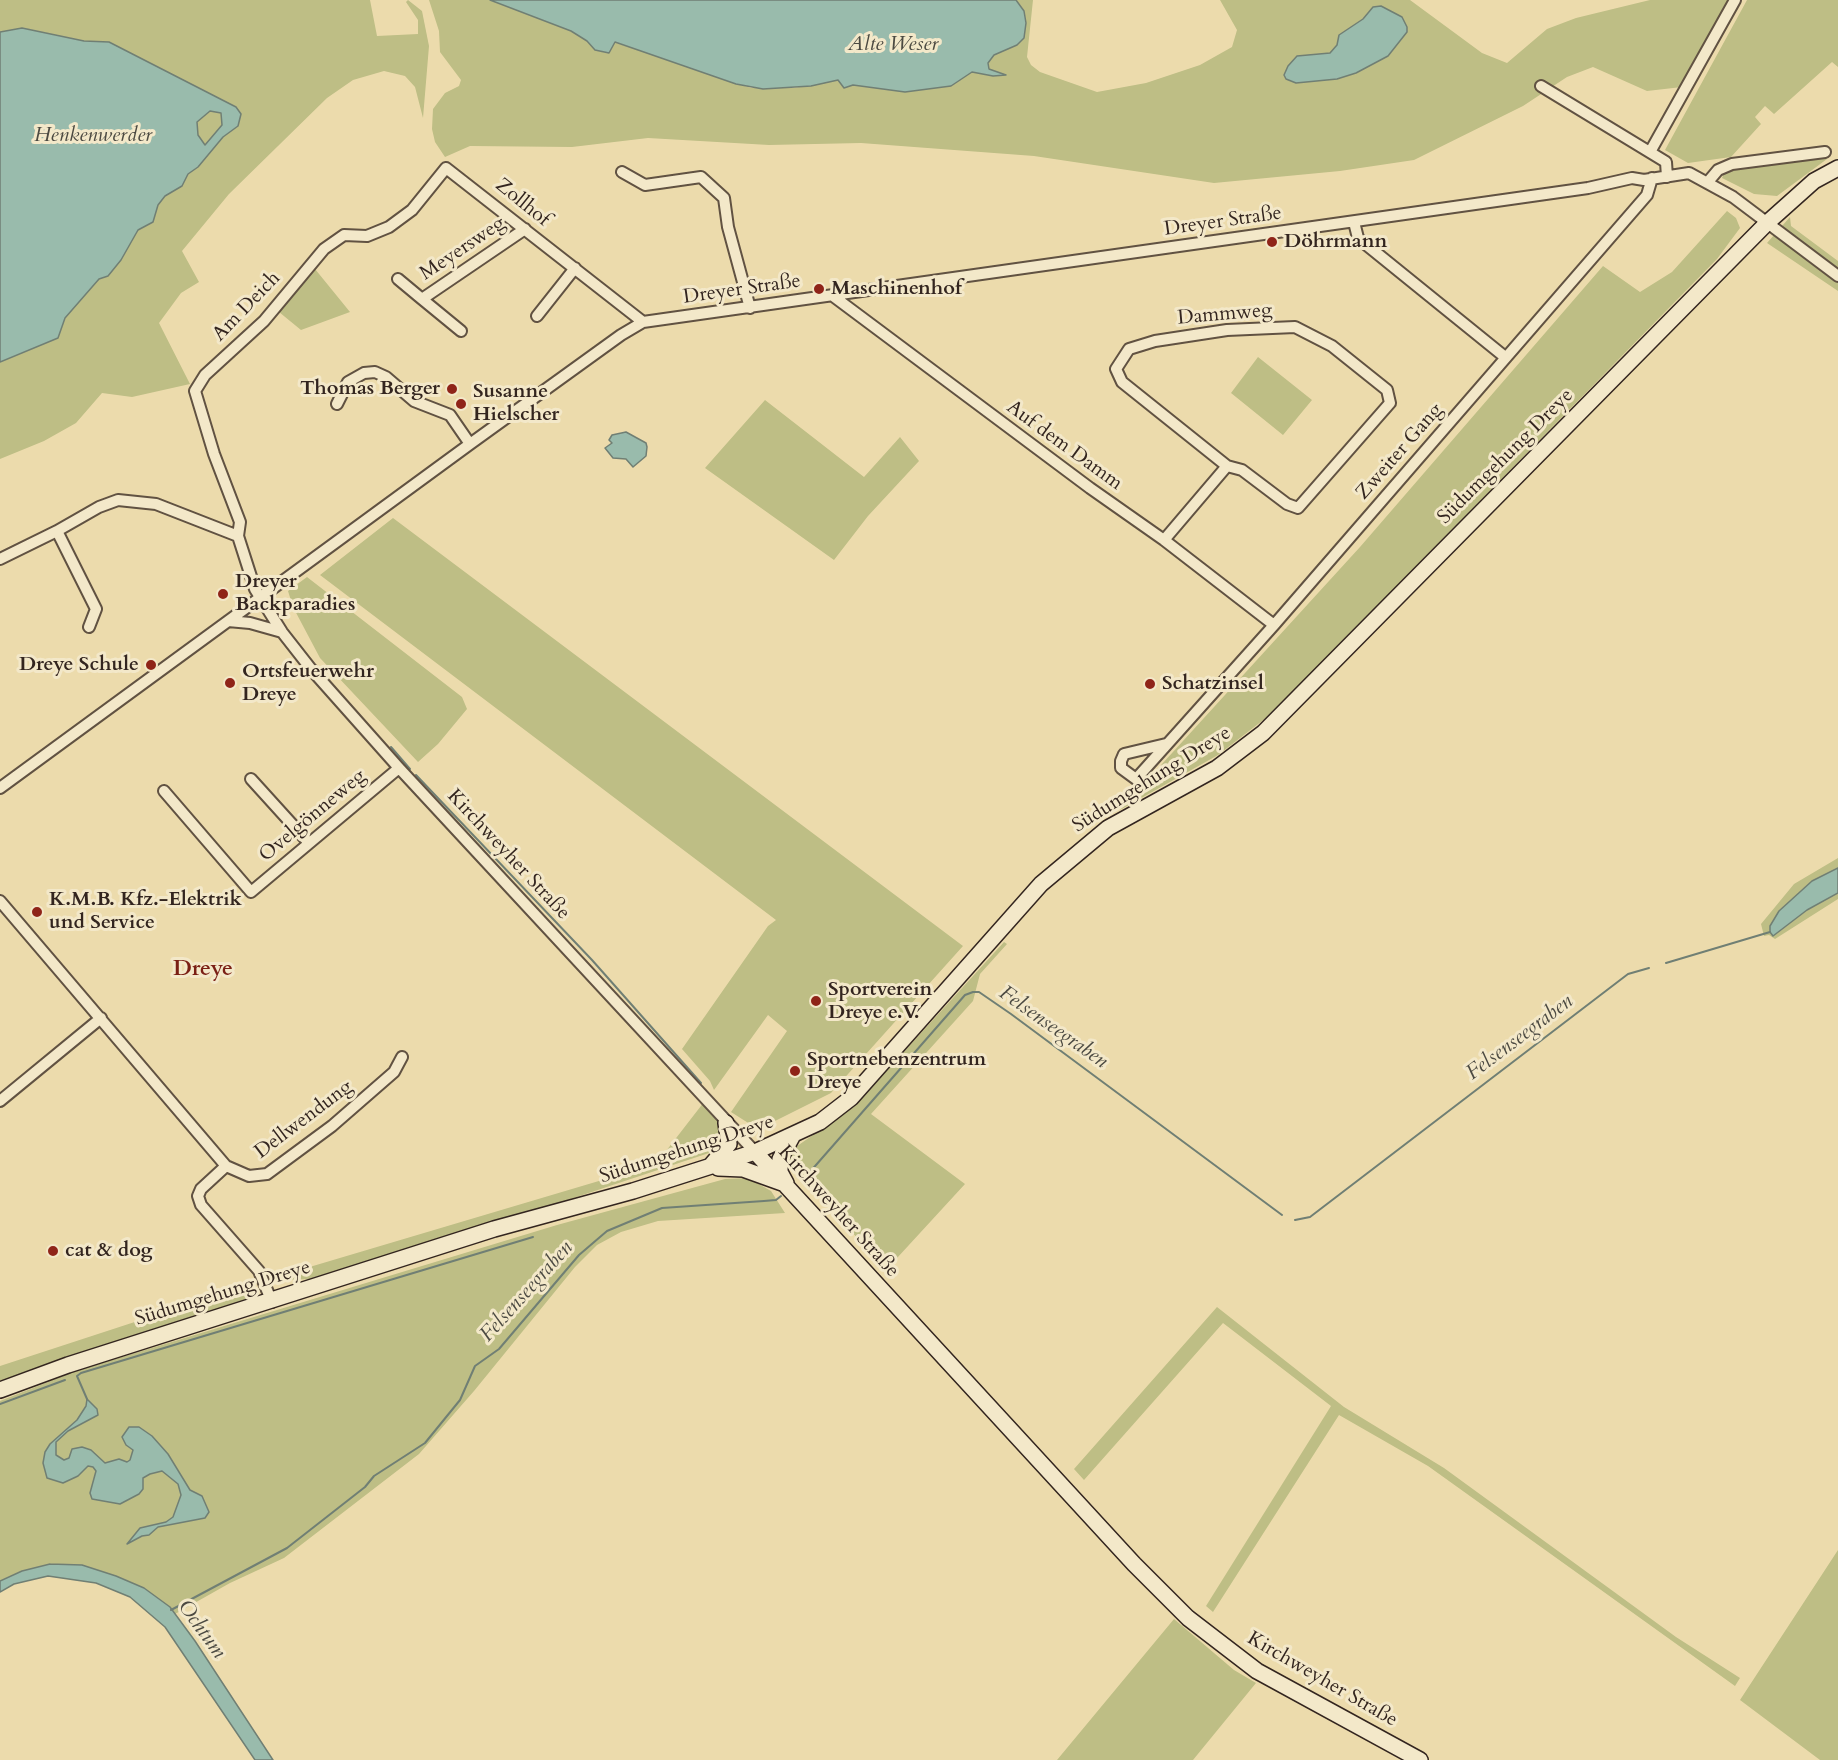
<!DOCTYPE html>
<html>
<head>
<meta charset="utf-8">
<style>
	body { margin:0 }
	canvas { display:block; background:#ecdbac }
</style>
</head>
<body>
<canvas width="1838" height="1760"></canvas>
<script>
const ctx = document.querySelector('canvas').getContext('2d');
ctx.lineJoin = 'round';
function fill(path, color) {
  ctx.fillStyle = color;
  ctx.fill(path, 'evenodd');
}
function poly(rows) {
  const path = new Path2D();
  for (const r of rows) {
    path.moveTo(r[0], r[1]);
    for (let i = 2; i < r.length; i += 2) path.lineTo(r[i], r[i + 1]);
  }
  return path;
}
function strokePath(path, color, width, dash) {
  ctx.strokeStyle = color;
  ctx.lineWidth = width;
  ctx.lineCap = dash ? 'butt' : 'round';
  ctx.setLineDash(dash || []);
  ctx.stroke(path);
}
function drawText(font, color, halo, rows, align = 'center') {
  ctx.font = font + ' Cardo,serif';
  ctx.lineWidth = 6;
  ctx.setLineDash([]);
  ctx.textBaseline = 'middle';
  ctx.strokeStyle = halo;
  ctx.fillStyle = color;
  for (const [text, x, y, turn = 0] of rows) {
    ctx.save();
    ctx.translate(x, y);
    ctx.rotate((+turn || 0) * Math.PI / 180);
    ctx.textAlign = isNaN(turn) ? turn : align;
    if (halo) ctx.strokeText(text, 0, 0);
    ctx.fillText(text, 0, 0);
    ctx.restore();
  }
}
const green = poly([
	[0,0,370,0,377,36,418,34,418,20,406,2,408,0,422,11,429,46,423,118,415,87,405,76,384,71,353,80,327,98,229,194,182,251,199,282,181,293,159,323,190,384,132,397,102,393,76,423,44,441,0,459,0,362,58,338,65,318,99,279,121,260,138,230,153,222,158,205,165,195,182,186,188,174,198,167,223,137,238,126,240,114,236,107,109,42,84,41,23,28,0,32],
	[429,0,490,0,571,31,587,41,595,50,614,42,751,88,794,88,838,80,844,88,853,85,905,92,951,86,972,72,993,76,1004,75,989,69,988,63,994,55,1017,45,1026,23,1024,11,1016,0,1033,0,1027,57,1031,65,1040,72,1097,92,1146,83,1200,65,1232,47,1237,30,1220,0,1410,0,1482,53,1507,63,1547,29,1576,18,1650,0,1730,0,1682,87,1647,91,1593,67,1567,77,1523,106,1414,160,1340,171,1214,183,1034,156,861,143,769,145,648,138,572,147,470,146,445,157,435,142,432,129,433,109,445,93,459,86,461,80,440,52,439,31],
	[1373,7,1388,56,1356,73,1321,55,1330,53,1337,45,1339,35,1363,19],
	[1747,0,1838,0,1838,67,1832,62,1774,114,1765,106,1755,117,1761,124,1731,157,1688,163,1665,150],
	[210,111,221,113,222,125,205,145,198,135,197,122],
	[1825,156,1827,159,1777,196,1754,194,1722,178,1725,171],
	[1727,211,1736,218,1740,228,1717,259,1271,714,1218,755,1120,810,1360,547,1603,266,1640,292,1672,272],
	[1790,217,1791,226,1838,261,1838,291,1767,243],
	[315,269,350,312,301,330,279,312],
	[1258,357,1312,400,1283,435,1231,393],
	[765,400,864,477,900,437,919,461,868,516,834,560,705,468],
	[393,518,963,946,831,1093,763,1127,753,1126,731,1112,787,1031,768,1015,714,1090,710,1081,682,1049,768,926,776,920,320,575],
	[307,577,462,697,467,709,438,744,418,762,320,658,293,607,288,591],
	[1838,858,1838,899,1775,939,1769,935,1764,936,1761,924,1794,884],
	[1004,942,1007,944,980,974,973,1001,871,1114,965,1184,886,1270,788,1161,787,1156,790,1151,846,1112,870,1089],
	[704,1102,722,1127,721,1149,333,1278,287,1280,276,1277,656,1164],
	[748,1178,771,1191,785,1213,658,1221,621,1232,597,1245,575,1267,474,1391,419,1454,284,1558,230,1583,175,1614,144,1588,116,1576,82,1565,0,1581,0,1401,76,1371,557,1225,725,1179],
	[254,1283,253,1291,247,1299,232,1306,0,1383,0,1366],
	[1217,1307,1344,1407,1444,1468,1676,1637,1740,1678,1735,1686,1428,1466,1339,1415,1213,1612,1206,1606,1331,1406,1223,1323,1084,1480,1074,1469],
	[1838,1550,1838,1760,1820,1760,1740,1700],
	[1174,1619,1234,1670,1256,1683,1193,1760,1057,1760]
]);
const water = poly([
	[490,0,1016,0,1024,11,1026,23,1024,38,1017,45,994,55,988,63,989,69,1006,75,993,76,972,72,951,86,905,92,853,85,844,88,838,80,811,86,763,89,736,84,615,42,609,53,595,50,587,41,571,31,490,0],
	[1381,6,1402,17,1407,27,1407,32,1388,56,1356,73,1337,79,1296,83,1286,79,1284,75,1288,66,1297,56,1330,53,1337,45,1339,35,1363,19,1373,7,1381,6],
	[22,28,84,41,109,42,236,107,241,114,238,126,223,137,198,167,188,174,182,186,165,196,158,205,153,222,138,230,121,260,108,276,99,279,65,318,58,338,0,362,0,32,22,28],
	[210,111,221,113,222,125,205,145,198,135,197,122,210,111],
	[626,432,646,443,647,447,646,456,633,467,626,459,613,458,605,448,612,443,609,440,612,435,626,432],
	[1838,868,1838,893,1807,910,1773,936,1770,932,1770,926,1779,911,1812,881,1838,868],
	[87,1399,97,1409,98,1415,68,1431,56,1442,56,1455,64,1460,69,1458,72,1449,82,1447,91,1450,105,1463,119,1459,127,1462,130,1460,133,1450,126,1445,122,1437,129,1427,139,1427,152,1436,168,1454,190,1490,202,1496,209,1512,205,1518,158,1527,149,1535,142,1536,127,1544,140,1528,166,1522,173,1517,181,1495,178,1484,162,1471,150,1474,143,1478,143,1489,139,1494,120,1504,92,1499,90,1493,96,1471,93,1467,88,1466,78,1476,63,1483,47,1478,43,1463,45,1452,50,1444,77,1420,86,1406,87,1399],
	[50,1564,82,1565,116,1576,144,1588,170,1607,195,1641,273,1760,255,1760,165,1627,130,1597,96,1583,48,1576,14,1584,0,1592,0,1581,22,1571,50,1564]
]);
const stream = poly([
	[391,747,410,769],
	[416,775,592,960,701,1083],
	[1666,963,1770,932],
	[809,1173,965,995,973,992,979,992,1011,1014,1282,1215],
	[1295,1220,1310,1217,1628,974,1649,968],
	[87,1399,77,1376,81,1373,533,1237],
	[0,1404,65,1380],
	[171,1610,287,1548,365,1487,374,1476,425,1443,460,1400,475,1366,499,1349,579,1255,607,1231,662,1208,764,1201,776,1200,781,1196]
]);
const minor = poly([
	[1541,86,1666,162,1667,177],
	[1650,152,1735,0],
	[622,172,645,185,701,177,724,198,728,227,750,308],
	[1707,183,1718,170,1732,164,1825,152],
	[1354,222,1358,238,1505,357],
	[398,279,422,299,525,229],
	[833,296,1090,488,1164,540,1274,625],
	[422,299,461,331],
	[537,316,575,268],
	[643,322,446,168,412,210,389,227,367,236,344,235,324,249,264,321,205,375,195,391,214,454,240,522,238,536,255,589,282,632,311,669,399,768,755,1152],
	[337,404,348,382,364,373,375,372,386,377,414,401,450,415,470,444],
	[57,531,96,609,89,627],
	[1164,540,1227,466,1122,382,1116,369,1129,349,1155,341,1227,330,1295,327,1332,346,1387,390,1390,403,1298,508,1287,504,1242,470,1227,466],
	[0,559,57,531,99,507,118,500,156,504,238,536],
	[228,621,250,623,282,632],
	[1166,744,1124,754,1121,761,1121,768,1136,779,1274,625,1647,195,1652,178],
	[251,779,309,843],
	[0,788,470,444,621,335,643,322,1588,188,1632,178,1644,180,1689,173,1733,197,1838,276],
	[164,791,251,892,399,768],
	[0,901,226,1166,249,1176,267,1174,332,1126,394,1072,402,1057],
	[0,1101,101,1018],
	[226,1166,201,1189,198,1196,201,1205,259,1271,272,1302]
]);
const secondary = poly([
	[755,1152,1134,1564,1188,1618,1257,1671,1420,1760],
	[712,1164,729,1144,726,1123],
	[718,1168,743,1169,782,1183],
	[786,1183,780,1172,780,1159,792,1137],
	[0,1390,68,1365,494,1229,633,1191,755,1152,820,1122,851,1098,1041,884,1108,828,1217,768,1263,733,1767,223,1814,181,1838,168]
]);
const markers = [
	[1272,242,6,"#8f2418"],
	[819,289,6,"#8f2418"],
	[452,389,6,"#8f2418"],
	[461,404,6,"#8f2418"],
	[223,594,6,"#8f2418"],
	[151,665,6,"#8f2418"],
	[230,683,6,"#8f2418"],
	[1150,684,6,"#8f2418"],
	[37,912,6,"#8f2418"],
	[816,1001,6,"#8f2418"],
	[795,1071,6,"#8f2418"],
	[53,1251,6,"#8f2418"]
];
const streetNames = [
	["Zollhof",522,203,39],
	["Dreyer Straße",1223,222,-8],
	["Meyersweg",463,249,-34],
	["Dreyer Straße",742,290,-8],
	["Am Deich",247,307,-46],
	["Dammweg",1225,315,-5],
	["Auf dem Damm",1064,446,36],
	["Zweiter Gang",1400,452,-49],
	["Südumgehung Dreye",1506,457,-45],
	["Südumgehung Dreye",1152,780,-32],
	["Ovelgönneweg",313,816,-40],
	["Kirchweyher Straße",508,855,47],
	["Dellwendung",304,1120,-37],
	["Südumgehung Dreye",687,1150,-18],
	["Kirchweyher Straße",838,1212,48],
	["Südumgehung Dreye",223,1294,-17],
	["Kirchweyher Straße",1322,1680,30]
];
const poiNames = [
	["Döhrmann",1284,242],
	["Maschinenhof",831,289],
	["Thomas Berger",440,389,"right"],
	["Susanne",473,392],
	["Hielscher",473,415],
	["Dreyer",235,582],
	["Backparadies",235,605],
	["Dreye Schule",139,665,"right"],
	["Ortsfeuerwehr",242,672],
	["Dreye",242,695],
	["Schatzinsel",1162,684],
	["K.M.B. Kfz.-Elektrik",49,900],
	["und Service",49,923],
	["Sportverein",828,990],
	["Dreye e.V.",828,1013],
	["Sportnebenzentrum",807,1060],
	["Dreye",807,1083],
	["cat & dog",65,1251]
];
const waterNames = [
	["Alte Weser",893,45],
	["Henkenwerder",93,136],
	["Felsenseegraben",1053,1028,35],
	["Felsenseegraben",1520,1038,-37],
	["Felsenseegraben",527,1292,-48],
	["Ochtum",201,1630,54]
];
const quarterNames = [
	["Dreye",203,970]
];
fill(green, '#bebe85');
fill(water, '#99bbac');
strokePath(water, '#707f74', 1.5);
strokePath(stream, '#707f74', 2);
strokePath(minor, '#615242', 14);
strokePath(secondary, '#33251f', 18);
strokePath(minor, '#f3e8c9', 10);
strokePath(secondary, '#f3e8c9', 15);
for (const [x, y, r, color] of markers) {
  const dot = new Path2D();
  dot.arc(x, y, r, 0, 2 * Math.PI);
  ctx.fillStyle = color;
  ctx.fill(dot);
  strokePath(dot, '#f3e8c9', 2);
}
drawText('20px', '#33251f', '#f3e8c9', streetNames);
drawText('bold 20px', '#33251f', '#f3e8c9', poiNames, 'left');
drawText('italic 21px', '#4c4a42', '#f3e8c9', waterNames);
drawText('bold 22px', '#7a1f14', '#f3e8c9', quarterNames);
</script>
</body>
</html>
